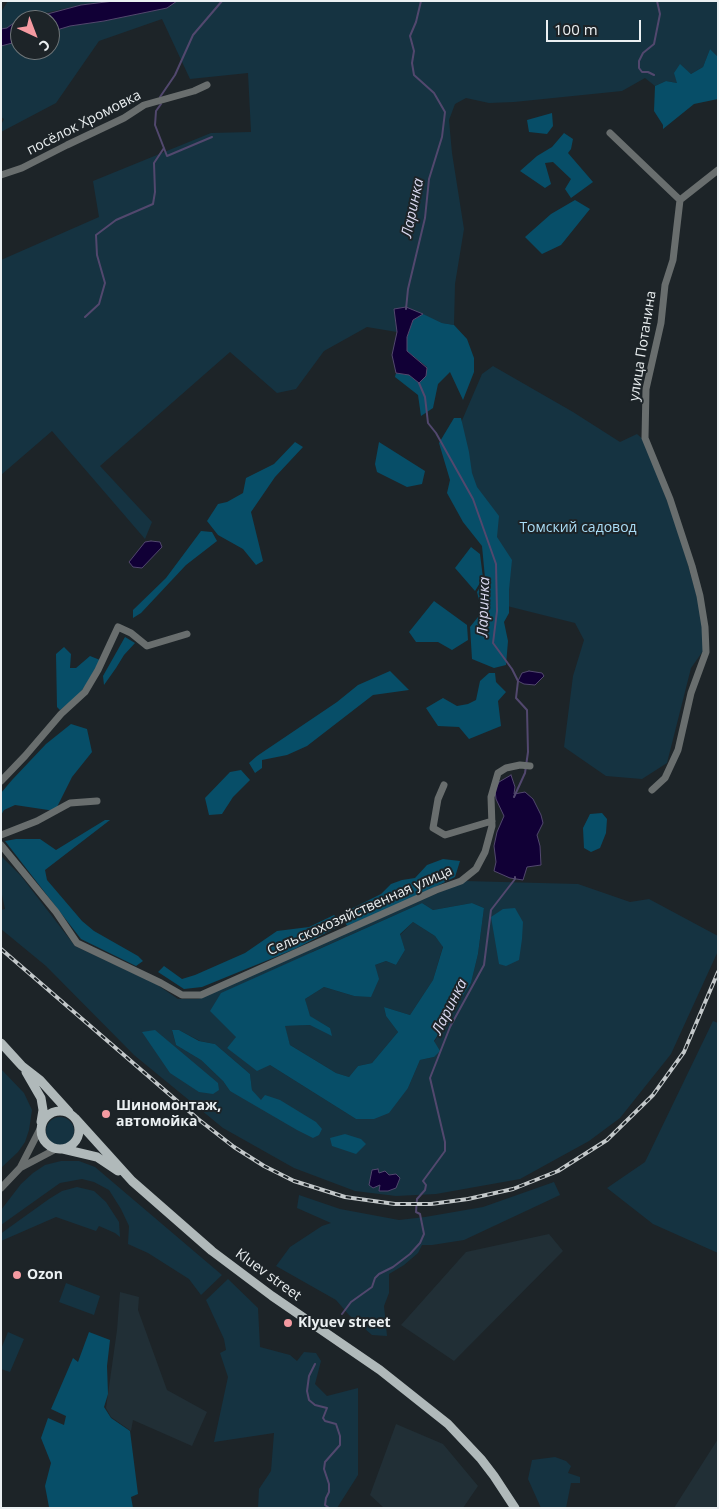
<!DOCTYPE html>
<html>
<head>
<meta charset="utf-8">
<style>
	body { margin:0 }
	#map { position:relative; width:719px; height:1509px; overflow:hidden; background:#1d2428; font-family:"Open Sans",sans-serif }
	canvas { display:block }
	.frame { position:absolute; inset:0; border:2px solid #ebf0f2; pointer-events:none }
	.north { position:absolute; left:10px; top:10px; width:50px; height:50px; box-sizing:border-box; background:#1d2428; border:1px solid #6f7679; border-radius:50%; rotate:137deg; font-size:14px; font-weight:700; line-height:20px; text-align:center; color:#ebf0f2 }
	.north::after { content:''; display:block; margin:auto; width:18px; height:22px; background:#f49aa1; clip-path:polygon(50% 0,100% 100%,50% 72%,0 100%) }
	.scale { position:absolute; left:546px; top:20px; width:95px; height:22px; box-sizing:border-box; border:2px solid #ebf0f2; border-top:0; padding-left:6px; font-size:15px; line-height:18px; white-space:nowrap; color:#ebf0f2; -webkit-text-stroke:4px #1d2428; paint-order:stroke }
</style>
</head>
<body>
<div id="map">
<canvas width="719" height="1509"></canvas>
<div class="frame"></div>
<div class="north">С</div>
<div class="scale">100 m</div>
</div>
<script>
const ctx = document.querySelector('canvas').getContext('2d');
ctx.lineJoin = 'round';
function fill(path, color) {
  ctx.fillStyle = color;
  ctx.fill(path, 'evenodd');
}
function poly(rows) {
  const path = new Path2D();
  for (const r of rows) {
    if (r.length === 3) {
      path.moveTo(r[0] + r[2], r[1]);
      path.arc(r[0], r[1], r[2], 0, 2 * Math.PI);
      continue;
    }
    path.moveTo(r[0], r[1]);
    for (let i = 2; i < r.length; i += 2) path.lineTo(r[i], r[i + 1]);
  }
  return path;
}
function strokePath(path, color, width, dash) {
  ctx.strokeStyle = color;
  ctx.lineWidth = width;
  ctx.lineCap = dash ? 'butt' : 'round';
  ctx.setLineDash(dash || []);
  ctx.stroke(path);
}
function drawText(font, color, halo, rows, align = 'center') {
  ctx.font = font + ' "Open Sans",sans-serif';
  ctx.lineWidth = 4;
  ctx.setLineDash([]);
  ctx.textBaseline = 'middle';
  ctx.strokeStyle = halo;
  ctx.fillStyle = color;
  for (const [text, x, y, turn = 0] of rows) {
    ctx.save();
    ctx.translate(x, y);
    ctx.rotate((+turn || 0) * Math.PI / 180);
    ctx.textAlign = isNaN(turn) ? turn : align;
    if (halo) ctx.strokeText(text, 0, 0);
    ctx.fillText(text, 0, 0);
    ctx.restore();
  }
}
const built = poly([
	[549,1234,563,1251,454,1361,401,1325,466,1252],
	[120,1292,139,1297,138,1310,167,1390,207,1412,192,1446,133,1420,131,1431,111,1417,106,1408,117,1330],
	[396,1424,443,1444,478,1486,463,1508,384,1508,370,1495],
	[718,1439,718,1508,674,1508]
]);
const green = poly([
	[8,1,114,1,81,5,45,13,25,20,20,20,20,23,15,23,7,28,1,29,1,12],
	[177,1,718,1,718,57,710,49,703,67,691,74,680,65,677,83,666,81,655,86,645,78,622,91,514,102,489,103,466,98,455,104,449,120,452,153,464,229,455,284,454,325,442,323,406,307,394,309,397,332,367,327,324,351,296,389,277,393,230,352,100,466,152,522,145,539,52,431,1,475,1,260,99,217,93,181,211,133,251,132,248,73,190,79,162,19,99,41,56,103,1,132,1,125,4,119,1,117,1,46,20,41,20,50,50,50,50,32,70,26,104,21,167,8],
	[493,366,573,412,620,442,637,434,645,441,679,533,699,604,703,628,703,651,691,668,667,763,642,779,606,776,564,747,573,676,584,640,575,623,503,605,457,432,482,374],
	[1,856,21,876,75,946,156,984,178,999,198,999,465,881,578,884,630,902,649,899,718,936,718,951,671,1054,620,1118,589,1141,520,1179,436,1194,396,1196,355,1191,294,1168,223,1128,134,1055,46,966,1,929,1,910,5,909,1,890],
	[422,903,433,910,472,903,484,908,478,954,471,983,434,1042,434,1057,420,1060,408,1088,356,1119,270,1065,227,1048,312,952],
	[179,1030,200,1041,215,1044,250,1074,252,1090,261,1101,230,1091,223,1081,201,1060,176,1045,172,1031],
	[413,922,435,936,443,946,433,980,410,1015,384,1007,386,1016,398,1032,372,1063,358,1066,349,1077,336,1073,290,1045,284,1026,310,1025,330,1028,309,1016,305,999,324,987,354,996,375,965,386,961,396,965,405,950,400,935],
	[713,1021,718,1023,718,1253,653,1224,607,1188,645,1162],
	[1,1069,24,1093,32,1110,29,1130,25,1142,18,1152,1,1168],
	[60,1131,14],
	[61,1161,79,1161,95,1167,222,1275,201,1295,189,1279,148,1253,128,1244,129,1226,121,1209,109,1190,94,1182,82,1179,60,1183,1,1225,1,1210,21,1184,33,1173,45,1165],
	[554,1182,560,1195,464,1240,432,1245,422,1245,418,1253,404,1265,389,1274,389,1293,384,1306,387,1336,372,1335,349,1315,336,1300,276,1266,290,1247,322,1226,331,1223,297,1208,299,1195,340,1209,399,1220,425,1217,483,1207],
	[77,1187,94,1191,106,1202,119,1222,120,1237,115,1233,99,1226,96,1231,56,1217,1,1241,1,1234,3,1232,49,1199,62,1191],
	[228,1279,258,1308,260,1347,290,1355,297,1361,304,1352,316,1353,321,1361,315,1384,327,1396,358,1388,358,1475,337,1508,258,1508,259,1489,271,1471,274,1433,214,1442,228,1377,220,1353,226,1350,224,1339,206,1300],
	[66,1283,100,1296,94,1315,59,1302],
	[8,1332,24,1339,10,1372,1,1369,1,1349],
	[555,1457,566,1461,571,1466,568,1473,580,1477,580,1483,571,1483,566,1508,541,1508,528,1479,532,1460]
]);
const forest = poly([
	[710,49,718,57,718,99,694,104,663,129,663,125,654,111,655,86,666,81,677,83,674,73,680,64,691,74,703,67],
	[552,113,553,126,547,134,529,132,527,120],
	[564,133,573,139,571,149,568,153,593,182,571,198,565,189,571,179,553,162,545,163,551,184,545,188,520,171,537,156,552,147],
	[575,200,590,209,561,245,542,254,525,237,551,214],
	[423,314,442,323,454,325,467,339,474,358,474,372,463,400,450,372,438,384,433,408,421,416,418,395,395,377,396,373,409,375,419,383,427,367,407,351,407,337,413,320],
	[454,418,461,418,469,452,472,473,477,487,499,516,497,537,512,560,509,590,509,613,504,622,508,641,506,665,494,668,472,659,470,627,482,612,477,592,485,578,482,546,463,522,447,493,450,480,439,443],
	[295,442,303,447,275,477,251,512,263,561,256,565,243,549,218,535,207,521,218,504,227,502,243,493,246,478,274,464],
	[379,442,425,471,422,484,407,487,377,472,375,464],
	[201,531,212,532,217,541,186,565,141,613,133,618,133,610,166,578],
	[471,547,480,554,483,578,475,591,455,568],
	[434,601,467,625,468,640,452,650,438,642,416,642,409,632],
	[125,637,135,643,124,655,116,668,104,685,103,676],
	[64,647,71,654,70,668,76,668,90,656,100,660,87,683,78,696,60,710,57,707,56,654],
	[390,671,409,690,373,695,307,746,287,755,262,760,262,768,255,773,249,763,257,756,337,702,358,685],
	[489,673,495,673,496,682,506,692,498,701,501,726,469,739,459,727,438,726,426,708,443,698,457,706,468,704,476,700,480,681],
	[71,724,87,729,92,752,72,777,55,811,15,805,4,810,1,815,1,793,12,780,46,744],
	[241,770,250,780,233,797,222,814,209,815,205,798,230,772],
	[602,813,607,819,606,833,600,848,591,852,584,848,583,828,590,814],
	[105,820,110,820,45,870,47,880,82,921,94,931,138,956,143,961,136,966,81,939,5,841,16,839,40,839,56,850],
	[443,859,460,861,455,877,409,900,347,926,341,914,381,894,391,884,402,880,415,878,427,865],
	[422,903,433,910,472,903,484,908,478,954,471,983,434,1041,440,1051,434,1057,420,1060,408,1088,389,1113,374,1119,356,1119,270,1065,257,1071,227,1048,236,1037,210,1011,221,993],
	[413,922,435,936,443,947,433,980,410,1015,384,1007,386,1016,398,1032,372,1063,358,1066,349,1077,336,1073,290,1045,285,1026,310,1025,332,1036,330,1028,310,1016,305,999,324,987,354,996,371,997,379,979,375,965,386,961,396,965,405,950,400,934],
	[515,908,523,922,522,939,519,960,506,966,499,964,491,917,503,909],
	[334,915,343,924,295,949,202,987,184,989,158,972,164,966,182,979,195,975,245,953,277,931,309,927],
	[155,1030,218,1083,219,1090,213,1094,199,1092,170,1073,142,1032],
	[172,1030,179,1030,199,1041,215,1044,250,1074,252,1090,261,1100,265,1095,280,1100,316,1122,322,1129,319,1135,313,1138,297,1130,230,1091,223,1081,201,1060,176,1045],
	[345,1134,361,1139,366,1144,356,1154,332,1146,330,1138],
	[89,1332,110,1340,107,1366,108,1394,104,1407,111,1418,130,1431,138,1494,131,1497,133,1508,49,1507,45,1486,51,1463,41,1438,48,1418,64,1425,66,1416,51,1409,73,1358,78,1362]
]);
const water = poly([
	[114,1,177,1,167,8,104,21,70,26,50,32,50,20,25,20,81,5,114,1],
	[15,22,20,23,20,41,1,46,1,29,7,28,15,22],
	[406,307,423,314,413,320,407,337,407,351,427,368,426,376,419,383,409,375,396,373,392,355,397,332,394,309,406,307],
	[151,541,160,542,162,547,142,568,133,567,129,562,145,542,151,541],
	[529,671,542,673,544,676,535,685,524,684,518,681,522,673,529,671],
	[511,775,515,787,514,794,525,792,533,799,541,815,543,823,537,835,540,846,541,865,527,867,523,880,510,878,494,871,496,862,494,846,497,832,504,816,496,799,495,790,499,782,511,775],
	[378,1169,379,1173,385,1171,389,1175,396,1174,400,1178,396,1188,388,1191,379,1191,380,1185,373,1188,369,1185,372,1170,378,1169]
]);
const stream = poly([
	[654,75,648,72,642,72,639,68,639,61,643,53,654,44,660,14,657,1],
	[160,97,175,75,193,35,222,1],
	[161,104,156,111,155,125,167,156,212,137],
	[406,309,408,289,425,218,429,179,442,137,445,112,434,93,414,75,412,63,414,51,410,36,416,22,421,1],
	[85,317,99,304,105,283,97,255,96,235,116,220,153,204,155,192,154,163,164,148],
	[419,383,425,397,428,423,436,433,473,499,496,564,497,611,493,643,512,669,518,681,516,698,527,710,528,752,525,773,514,797],
	[342,1314,351,1302,372,1287,375,1278,379,1274,393,1267,410,1254,420,1243,424,1234,420,1214,416,1212,417,1199,425,1190,426,1185,423,1181,445,1151,445,1142,430,1078,450,1027,484,965,491,910,515,879,515,877],
	[315,1364,309,1376,307,1391,309,1400,315,1405,327,1408,323,1418,325,1421,336,1424,340,1436,340,1445,325,1462,324,1469,329,1484,329,1492,326,1498,325,1505,329,1508]
]);
const minor = poly([
	[610,133,680,200],
	[1,175,22,168,67,145,124,118,144,105,194,91,207,85],
	[1,781,25,756,61,714,85,692,98,670,118,627,131,633,147,646,187,634],
	[444,785,438,799,433,828,445,835,492,821],
	[652,790,665,778,678,750,691,693,706,652,705,627,700,596,692,566,670,499,645,438,646,389,661,323,665,285,673,260,680,200,718,170],
	[1,835,37,821,70,803,97,801],
	[1,845,56,912,77,943,161,983,182,995,201,995,436,890,461,881,476,869,485,852,492,826,491,797,498,773,506,768,520,765,530,766],
	[20,1168,56,1149],
	[1,1188,20,1168,41,1127]
]);
const major = poly([
	[1,1043,22,1066,40,1080,69,1112],
	[26,1072,41,1098,43,1110,41,1122],
	[60,1130,19],
	[75,1118,132,1181,212,1251,272,1296,380,1370,448,1424,481,1459,494,1476,515,1508],
	[63,1149,97,1157,118,1171]
]);
const rail = poly([
	[1,949,198,1119,234,1147,264,1166,294,1181,345,1197,395,1204,431,1204,468,1199,513,1189,558,1171,607,1140,653,1095,684,1052,718,972]
]);
const markers = [
	[106,1114,5,"#f49aa1"],
	[17,1275,5,"#f49aa1"],
	[288,1323,5,"#f49aa1"]
];
const streetNames = [
	["посёлок Хромовка",84,123,-27],
	["улица Потанина",643,346,-81],
	["Сельскохозяйственная улица",360,911,-24],
	["Kluev street",268,1275,36]
];
const parkNames = [
	["Томский садовод",578,528]
];
const poiNames = [
	["Шиномонтаж,",116,1106],
	["автомойка",116,1122],
	["Ozon",27,1275],
	["Klyuev street",298,1323]
];
const waterNames = [
	["Ларинка",413,208,-78],
	["Ларинка",484,607,-88],
	["Ларинка",450,1007,-63]
];
fill(built, '#212f36');
fill(green, '#153341');
fill(forest, '#074e68');
fill(water, '#110036');
strokePath(water, '#52486e', 1);
strokePath(stream, '#52486e', 2);
strokePath(minor, '#696e6e', 7);
strokePath(major, '#b0b9ba', 9);
strokePath(rail, '#c3c8ca', 4);
strokePath(rail, '#1d2428', 2, [5.5]);
for (const [x, y, r, color] of markers) {
  const dot = new Path2D();
  dot.arc(x, y, r, 0, 2 * Math.PI);
  ctx.fillStyle = color;
  ctx.fill(dot);
  strokePath(dot, '#1d2428', 2);
}
drawText('14px', '#ebf0f2', '#1d2428', streetNames);
drawText('14px', '#aaddf6', '#1d2428', parkNames);
drawText('bold 14px', '#ebf0f2', '#1d2428', poiNames, 'left');
drawText('italic 15px', '#d9d8ef', '#1d2428', waterNames);
</script>
</body>
</html>
